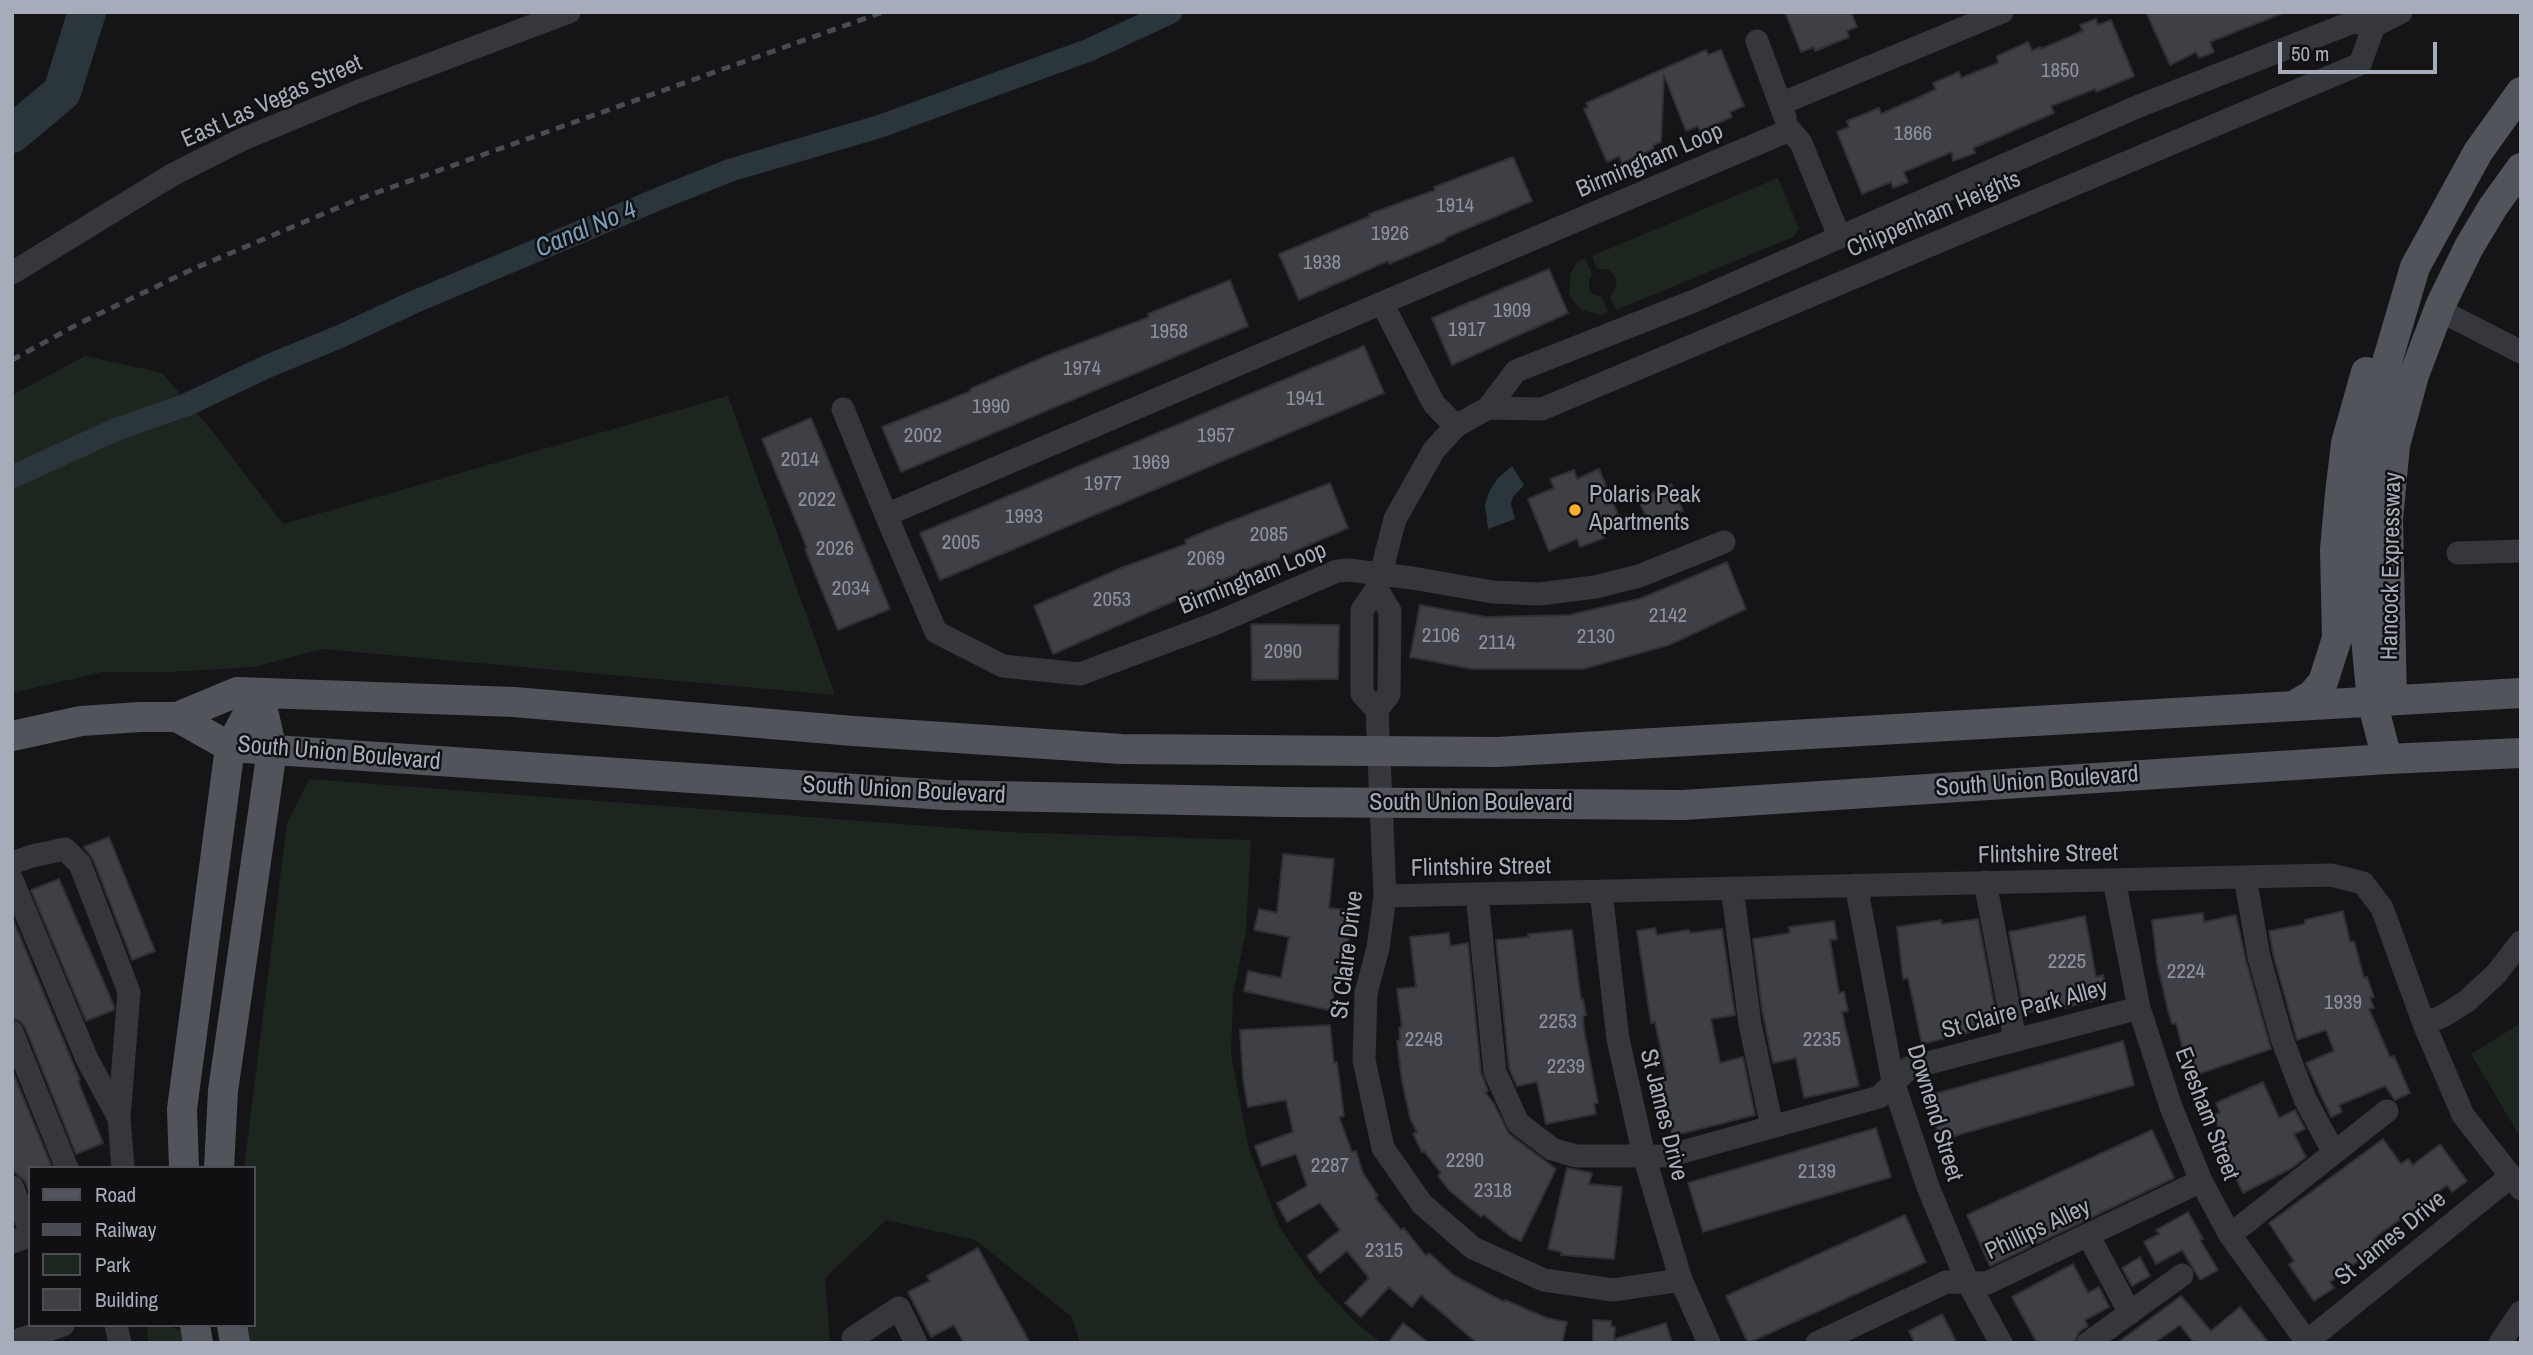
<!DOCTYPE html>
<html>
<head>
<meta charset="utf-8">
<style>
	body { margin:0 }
	#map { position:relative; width:2533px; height:1355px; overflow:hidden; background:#151517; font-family:"Archivo Narrow",sans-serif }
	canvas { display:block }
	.frame { position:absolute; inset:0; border:14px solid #a6acb9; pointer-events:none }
	.legend { position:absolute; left:28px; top:1166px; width:228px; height:161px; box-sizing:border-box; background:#101012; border:2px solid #4c4e55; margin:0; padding:9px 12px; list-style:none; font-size:21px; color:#a6acb9 }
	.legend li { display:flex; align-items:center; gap:14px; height:35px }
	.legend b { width:35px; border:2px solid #4c4e55 }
	.scale { position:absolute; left:2278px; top:42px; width:159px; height:32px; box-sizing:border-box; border:4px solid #a6acb9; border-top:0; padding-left:9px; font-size:21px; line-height:24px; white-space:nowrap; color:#a6acb9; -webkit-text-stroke:5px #101012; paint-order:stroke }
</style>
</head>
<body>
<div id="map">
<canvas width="2533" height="1355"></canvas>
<div class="frame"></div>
<ul class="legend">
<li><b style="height:9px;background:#52545c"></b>Road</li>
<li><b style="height:9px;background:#494b52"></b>Railway</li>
<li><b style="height:19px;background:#1d261e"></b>Park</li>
<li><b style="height:19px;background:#3f4045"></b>Building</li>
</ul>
<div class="scale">50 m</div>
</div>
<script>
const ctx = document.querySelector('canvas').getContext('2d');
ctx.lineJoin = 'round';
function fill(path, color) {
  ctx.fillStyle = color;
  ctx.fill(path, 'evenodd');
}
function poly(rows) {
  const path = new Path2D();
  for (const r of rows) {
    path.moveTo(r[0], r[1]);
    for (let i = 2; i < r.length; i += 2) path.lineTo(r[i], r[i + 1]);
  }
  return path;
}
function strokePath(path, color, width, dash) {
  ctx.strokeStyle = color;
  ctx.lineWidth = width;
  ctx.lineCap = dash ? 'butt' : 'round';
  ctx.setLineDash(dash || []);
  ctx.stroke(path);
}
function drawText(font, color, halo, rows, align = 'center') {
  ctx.font = font + ' "Archivo Narrow",sans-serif';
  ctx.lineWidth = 5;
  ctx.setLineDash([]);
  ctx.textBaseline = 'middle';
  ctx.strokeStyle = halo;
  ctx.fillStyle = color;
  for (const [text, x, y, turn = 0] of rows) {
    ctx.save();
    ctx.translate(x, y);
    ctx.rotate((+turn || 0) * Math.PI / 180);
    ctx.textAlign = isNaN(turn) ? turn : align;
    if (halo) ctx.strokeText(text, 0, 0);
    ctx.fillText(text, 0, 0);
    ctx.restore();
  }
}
const green = poly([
	[1778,178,1799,229,1793,237,1616,310,1610,297,1617,284,1614,275,1607,269,1597,269,1592,256],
	[1585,258,1592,275,1589,280,1589,288,1592,294,1602,297,1608,312,1601,315,1582,310,1574,302,1569,293,1571,272,1577,262],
	[85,356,162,373,213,432,283,524,728,396,835,695,322,649,254,667,168,672,102,672,12,693,12,395],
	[309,779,1006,832,1251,840,1246,931,1233,994,1231,1054,1249,1149,1280,1228,1316,1280,1356,1323,1382,1343,1080,1343,1072,1317,975,1240,886,1220,825,1278,830,1343,235,1343,233,1325,254,1325,254,1168,244,1168,287,823],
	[2521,1023,2521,1138,2471,1054],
	[146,1325,166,1325,197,1336,197,1343,149,1343]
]);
const water = poly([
	[1512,466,1524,485,1513,497,1511,504,1515,519,1488,529,1485,505,1489,492,1497,479]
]);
const canal = poly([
	[12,477,117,429,186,405,266,367,341,336,414,302,663,197,731,170,881,126,1089,50,1171,12]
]);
const river = poly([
	[12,134,62,92,87,12]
]);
const building = poly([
	[1785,12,1851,12,1857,27,1847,31,1849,37,1815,51,1814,47,1801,52,1785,12],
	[2146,12,2283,12,2283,13,2210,42,2214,52,2199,58,2196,52,2170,65,2146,12],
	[2096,19,2098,25,2111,20,2134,76,2096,92,2095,89,2051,106,2054,113,1973,148,1975,153,1953,161,1952,152,1904,172,1908,182,1893,188,1891,182,1862,194,1837,132,1849,127,1847,121,1879,108,1881,114,1915,99,1936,89,1933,83,1959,72,1961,78,1998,63,1997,56,2028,42,2032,51,2040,47,2041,49,2083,31,2080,25,2096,19],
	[1706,50,1708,55,1721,50,1744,106,1730,112,1732,117,1700,131,1698,126,1686,131,1664,75,1661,142,1653,145,1653,149,1622,163,1619,156,1607,162,1584,109,1588,107,1586,103,1706,50],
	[1513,157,1532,201,1445,238,1446,240,1389,264,1388,261,1299,300,1279,254,1370,216,1369,214,1435,190,1434,187,1513,157],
	[1549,269,1568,313,1452,365,1432,318,1549,269],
	[1230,280,1248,326,901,472,882,427,971,391,970,389,1046,356,1149,317,1148,314,1230,280],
	[1364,346,1384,393,940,580,920,533,1364,346],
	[811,418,890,609,838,630,805,549,807,548,762,439,811,418],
	[1599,469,1621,522,1601,531,1604,538,1580,547,1577,539,1549,551,1528,499,1554,488,1550,479,1574,470,1577,479,1599,469],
	[1330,483,1348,528,1267,563,1266,561,1053,654,1034,606,1121,568,1186,544,1185,540,1208,530,1330,483],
	[1671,484,1683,511,1650,525,1638,499,1671,484],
	[1727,562,1746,609,1669,645,1583,669,1472,669,1410,657,1420,605,1486,617,1569,615,1642,598,1727,562],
	[1251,624,1339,625,1338,679,1252,680,1251,624],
	[109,837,155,951,132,960,93,859,84,847,109,837],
	[1283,854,1334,859,1329,908,1348,910,1346,920,1351,920,1349,939,1339,983,1334,982,1333,1011,1244,991,1248,971,1281,978,1289,937,1254,930,1259,909,1277,913,1283,854],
	[59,879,114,1006,114,1010,86,1021,31,890,59,879],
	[2343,911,2350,942,2354,941,2364,978,2367,977,2374,997,2370,998,2374,1008,2369,1009,2390,1057,2394,1056,2410,1093,2395,1100,2385,1086,2339,1105,2342,1112,2331,1117,2306,1063,2334,1051,2326,1030,2297,1040,2273,954,2269,931,2305,924,2305,920,2343,911],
	[2203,913,2204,922,2236,915,2246,961,2271,1049,2190,1077,2176,1023,2172,1024,2168,1010,2157,963,2152,920,2203,913],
	[2085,916,2096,977,2103,975,2107,993,2098,996,2099,999,2064,1008,2063,1005,2024,1013,2009,932,2085,916],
	[12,917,80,1080,78,1081,103,1143,76,1154,25,1027,20,1021,12,1018,12,917],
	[1978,919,1998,1025,1922,1044,1908,978,1903,979,1897,927,1941,920,1942,924,1978,919],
	[1834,921,1837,939,1830,940,1839,993,1844,992,1848,1011,1842,1012,1859,1086,1804,1098,1796,1058,1773,1063,1762,1010,1753,939,1790,933,1789,927,1834,921],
	[1655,928,1657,935,1689,930,1690,933,1722,929,1735,1015,1711,1019,1720,1063,1743,1057,1755,1115,1672,1136,1661,1075,1666,1074,1655,1022,1651,1023,1637,931,1655,928],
	[1572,930,1581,999,1583,999,1586,1015,1583,1016,1584,1030,1598,1103,1594,1104,1596,1114,1546,1124,1537,1082,1517,1086,1509,1068,1496,940,1529,937,1528,934,1572,930],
	[1449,933,1450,946,1468,943,1481,1073,1488,1091,1485,1092,1494,1104,1509,1134,1556,1169,1521,1241,1510,1236,1484,1215,1481,1217,1449,1190,1438,1176,1441,1173,1424,1151,1422,1152,1413,1134,1417,1132,1410,1118,1402,1081,1397,1041,1400,1040,1399,1028,1402,1027,1397,989,1416,987,1410,937,1449,933],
	[1330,1025,1334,1063,1337,1062,1344,1116,1339,1117,1352,1152,1356,1151,1363,1173,1378,1196,1375,1198,1401,1230,1404,1228,1426,1256,1429,1253,1453,1275,1504,1302,1505,1300,1547,1318,1567,1322,1562,1343,1477,1343,1421,1295,1412,1307,1389,1287,1361,1317,1345,1303,1369,1278,1347,1251,1320,1273,1307,1256,1340,1230,1320,1203,1287,1222,1277,1203,1307,1186,1296,1154,1262,1166,1255,1146,1293,1132,1286,1100,1248,1107,1243,1079,1240,1030,1330,1025],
	[2123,1041,2134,1085,1940,1140,1927,1096,2123,1041],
	[12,1070,51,1165,43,1168,30,1168,30,1193,25,1181,12,1170,12,1070],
	[2263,1082,2279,1118,2295,1110,2305,1129,2294,1134,2306,1157,2292,1168,2243,1193,2219,1142,2224,1139,2213,1115,2220,1113,2216,1103,2263,1082],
	[1876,1128,1891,1177,1703,1232,1688,1183,1876,1128],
	[2152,1130,2174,1178,1990,1266,1967,1215,2152,1130],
	[2383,1139,2401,1164,2408,1159,2413,1165,2440,1144,2467,1181,2452,1192,2447,1185,2422,1204,2424,1207,2411,1216,2409,1213,2378,1235,2373,1240,2378,1246,2330,1282,2334,1288,2314,1301,2289,1265,2294,1261,2269,1223,2383,1139],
	[1567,1168,1592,1173,1589,1184,1622,1187,1614,1259,1561,1255,1562,1252,1548,1249,1567,1168],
	[2188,1212,2203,1239,2200,1240,2218,1270,2200,1280,2182,1250,2156,1264,2144,1242,2159,1234,2156,1230,2188,1212],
	[1905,1215,1926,1262,1748,1343,1726,1296,1905,1215],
	[978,1248,1030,1343,964,1343,954,1325,931,1337,908,1292,930,1281,927,1276,978,1248],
	[2140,1257,2150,1276,2132,1286,2122,1268,2140,1257],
	[2073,1264,2088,1293,2099,1287,2109,1307,2085,1320,2088,1326,2079,1332,2074,1343,2037,1343,2012,1297,2073,1264],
	[2181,1296,2211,1331,2240,1307,2269,1343,2194,1343,2180,1325,2154,1343,2117,1343,2181,1296],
	[1942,1314,1957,1343,1915,1343,1909,1331,1942,1314],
	[1593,1320,1611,1321,1611,1326,1615,1327,1614,1343,1593,1343,1593,1320],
	[1403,1323,1429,1343,1388,1343,1403,1323],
	[1666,1323,1672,1343,1616,1343,1615,1339,1666,1323]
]);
const minor = poly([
	[1757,41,1785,117],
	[1780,104,2002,12],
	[12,273,172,175,241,140,359,91,569,12],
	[1382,303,1790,130,1801,143,1839,236],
	[2439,310,2521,352],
	[1488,408,1542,409,2360,64,2374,26],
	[843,409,886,515],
	[1456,426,1434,404,1382,303,886,515,936,632,1003,666,1080,674,1214,624,1337,571,1349,570,1412,578,1493,592,1539,594,1595,587,1639,576,1724,542],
	[2458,553,2521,551],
	[1377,589,1390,611,1389,694,1377,710,1385,896,1378,948,1366,993,1364,1060,1383,1148,1422,1204,1473,1248,1544,1280,1613,1290,1681,1280],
	[1377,710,1362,694,1362,610,1377,589,1395,519,1434,450,1456,426,1488,408,1516,371,1694,301,2139,106,2353,22,2374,26,2401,12],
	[12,863,32,856,65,849,80,864,129,992,119,1118,123,1168],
	[2245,877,2259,957,2282,1039,2305,1099,2334,1153],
	[12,880,87,1059,119,1118],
	[2114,880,2139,1008,2171,1107,2201,1181,2230,1235,2307,1342],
	[1985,882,2015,1040],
	[1856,885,1893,1082,1928,1187,1967,1281,2001,1343],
	[1732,888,1750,1024,1772,1127],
	[1601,891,1618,1039,1644,1156,1681,1280,1709,1343],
	[1477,894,1495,1072,1518,1123,1552,1149,1576,1156,1668,1156,1879,1097,1909,1068,2139,1008],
	[1385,896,2331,875,2363,883,2382,908,2424,1024,2463,1115,2521,1189],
	[2424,1024,2443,1016,2467,1001,2496,974,2521,942],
	[12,1032,67,1168],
	[12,1187,30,1230],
	[2088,1235,2130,1313],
	[2230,1235,2387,1111],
	[12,1242,30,1236],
	[116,1325,120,1343],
	[12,1342,63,1325],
	[855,1343,853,1338,899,1308,916,1343],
	[1817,1343,1946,1282,1987,1283,2201,1181],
	[2088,1343,2182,1275],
	[2305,1343,2510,1177],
	[2500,1343,2521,1312]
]);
const major = poly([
	[2392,700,2388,519,2395,445,2414,375,2441,304,2469,247,2493,207,2521,168],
	[2295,705,2312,695,2323,682,2337,638,2335,549,2340,494,2346,443,2366,372],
	[177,717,230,747,945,795,1283,802,1683,805,2387,759,2521,753],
	[12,736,81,721,140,717,177,717,237,692,514,702,853,731,1121,749,1497,752,2521,693],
	[2387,759,2372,701,2363,607,2362,514,2369,452,2382,379,2415,267,2478,152,2521,92],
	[184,1168,182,1109,230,747,259,693],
	[219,1168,223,1091,272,750,259,693],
	[195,1325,198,1343],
	[232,1325,235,1343]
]);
const rail = poly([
	[12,360,80,323,193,269,356,200,883,12]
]);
const markers = [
	[1575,510,7,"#ffb026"]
];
const numberNames = [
	["1850",2060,71],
	["1866",1913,134],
	["1914",1455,206],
	["1926",1390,234],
	["1938",1322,263],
	["1909",1512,311],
	["1917",1467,330],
	["1958",1169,332],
	["1974",1082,369],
	["1941",1305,399],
	["1990",991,407],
	["2002",923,436],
	["1957",1216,436],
	["2014",800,460],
	["1969",1151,463],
	["1977",1103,484],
	["2022",817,500],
	["1993",1024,517],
	["2085",1269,535],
	["2005",961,543],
	["2026",835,549],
	["2069",1206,559],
	["2034",851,589],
	["2053",1112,600],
	["2142",1668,616],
	["2106",1441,636],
	["2130",1596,637],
	["2114",1497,643],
	["2090",1283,652],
	["2225",2067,962],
	["2224",2186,972],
	["1939",2343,1003],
	["2253",1558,1022],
	["2248",1424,1040],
	["2235",1822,1040],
	["2239",1566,1067],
	["2290",1465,1161],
	["2287",1330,1166],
	["2139",1817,1172],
	["2318",1493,1191],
	["2315",1384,1251]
];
const streetNames = [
	["East Las Vegas Street",272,102,-24],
	["Birmingham Loop",1650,161,-23],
	["Chippenham Heights",1934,215,-23],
	["Hancock Expressway",2392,566,-89],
	["Birmingham Loop",1253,579,-22],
	["South Union Boulevard",339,754,5],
	["South Union Boulevard",2037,782,-4],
	["South Union Boulevard",904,791,3],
	["South Union Boulevard",1471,804],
	["Flintshire Street",2048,855,-1],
	["Flintshire Street",1481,868,-1],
	["St Claire Drive",1348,955,-83],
	["St Claire Park Alley",2025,1010,-15],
	["Downend Street",1934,1113,73],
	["Evesham Street",2206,1114,69],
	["St James Drive",1663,1115,76],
	["Phillips Alley",2038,1230,-25],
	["St James Drive",2391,1239,-39]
];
const poiNames = [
	["Polaris Peak",1589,496],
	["Apartments",1589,524]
];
const waterNames = [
	["Canal No 4",586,230,-23]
];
fill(green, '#1d261e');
fill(water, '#2a353c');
strokePath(canal, '#2a353c', 23);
strokePath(river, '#2a353c', 38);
fill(building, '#3f4045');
strokePath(building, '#2f2f34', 2);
strokePath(minor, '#36373d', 23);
strokePath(major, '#52545c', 30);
strokePath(rail, '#494b52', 5, [9, 7]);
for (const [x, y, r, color] of markers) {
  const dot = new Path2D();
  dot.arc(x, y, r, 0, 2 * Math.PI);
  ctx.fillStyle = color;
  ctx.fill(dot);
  strokePath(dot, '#101012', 2.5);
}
drawText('21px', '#8c919c', null, numberNames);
drawText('24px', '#a6acb9', '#101012', streetNames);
drawText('24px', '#a6acb9', '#101012', poiNames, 'left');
drawText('italic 26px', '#7a9cb6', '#101012', waterNames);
</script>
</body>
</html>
